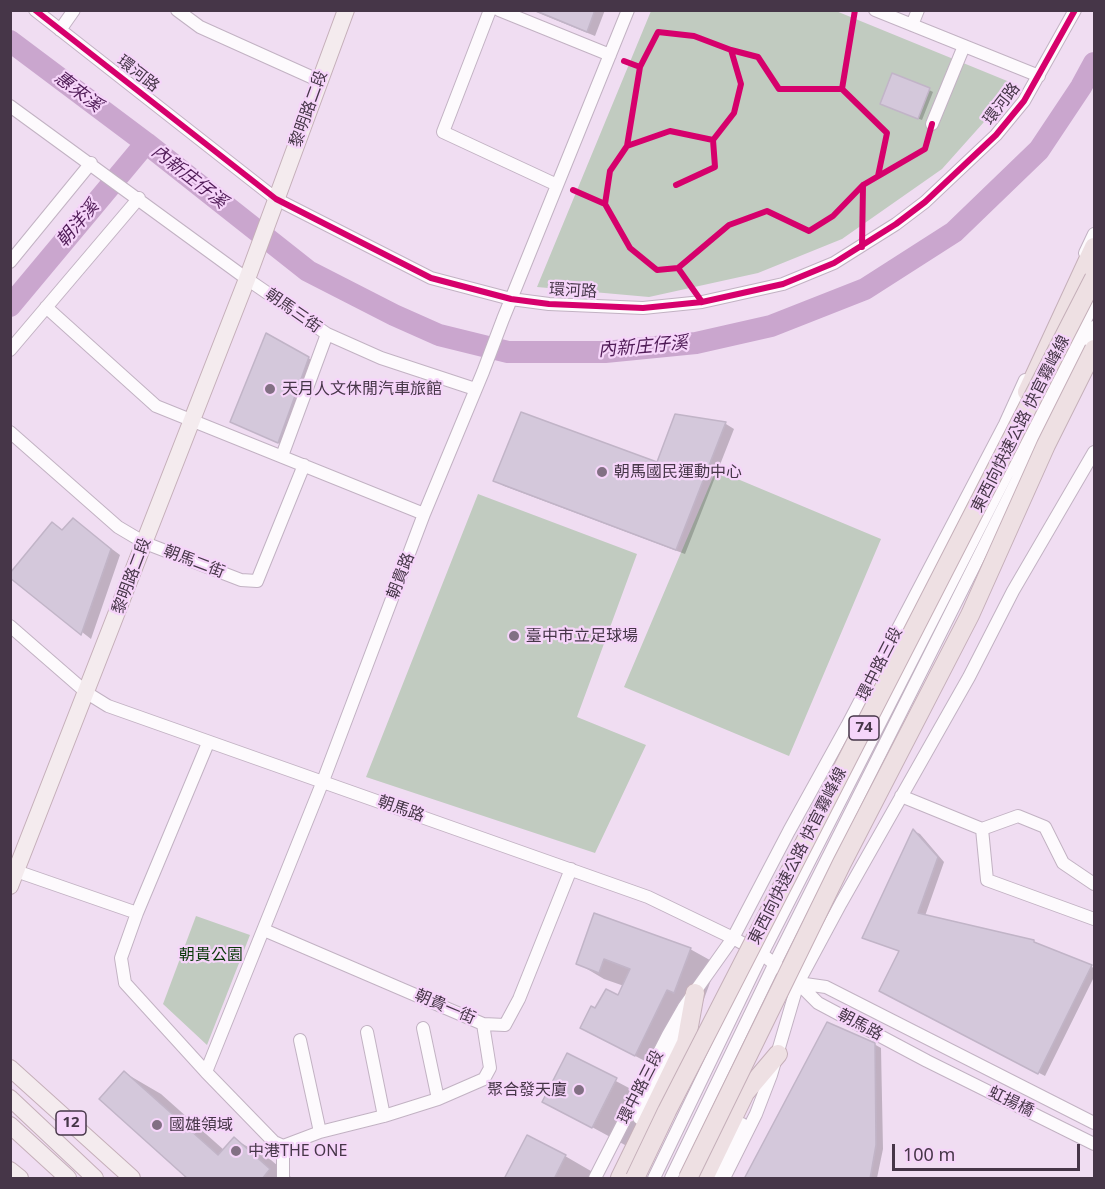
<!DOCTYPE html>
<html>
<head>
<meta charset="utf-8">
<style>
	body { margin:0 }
	#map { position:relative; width:1105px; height:1189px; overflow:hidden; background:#f0ddf2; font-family:"Noto Sans",sans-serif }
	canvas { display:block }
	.frame { position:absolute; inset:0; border:12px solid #463648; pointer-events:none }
	.scale { position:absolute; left:892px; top:1144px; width:188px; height:27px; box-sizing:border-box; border:3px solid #463648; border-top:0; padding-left:8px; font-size:18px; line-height:21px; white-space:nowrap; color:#463648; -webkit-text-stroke:4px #f6d5fa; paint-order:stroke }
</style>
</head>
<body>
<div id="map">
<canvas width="1105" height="1189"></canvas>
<div class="frame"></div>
<div class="scale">100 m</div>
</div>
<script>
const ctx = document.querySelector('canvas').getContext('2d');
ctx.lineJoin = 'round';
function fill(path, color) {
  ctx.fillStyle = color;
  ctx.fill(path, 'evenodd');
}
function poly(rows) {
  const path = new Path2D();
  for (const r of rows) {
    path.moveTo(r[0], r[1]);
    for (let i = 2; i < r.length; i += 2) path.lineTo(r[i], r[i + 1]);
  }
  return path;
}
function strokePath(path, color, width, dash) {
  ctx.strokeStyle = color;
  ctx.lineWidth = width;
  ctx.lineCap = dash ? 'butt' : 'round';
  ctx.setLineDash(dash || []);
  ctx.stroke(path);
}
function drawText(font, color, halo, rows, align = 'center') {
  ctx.font = font + ' "Noto Sans","Noto Sans TC",sans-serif';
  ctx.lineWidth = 4.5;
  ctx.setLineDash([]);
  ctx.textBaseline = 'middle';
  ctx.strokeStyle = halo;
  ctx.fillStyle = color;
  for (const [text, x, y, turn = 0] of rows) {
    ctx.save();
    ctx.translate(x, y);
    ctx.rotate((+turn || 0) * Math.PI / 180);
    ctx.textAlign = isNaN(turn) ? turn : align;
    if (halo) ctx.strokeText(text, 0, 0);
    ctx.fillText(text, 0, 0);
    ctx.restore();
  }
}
const green = poly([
	[651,11,836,11,1017,85,942,169,842,239,758,273,649,297,537,287],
	[716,470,881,539,789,756,624,687],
	[478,494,637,554,577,717,646,745,595,853,366,777],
	[196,916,250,935,207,1045,163,1004]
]);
const shadow = poly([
	[531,10,605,10,595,36],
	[929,90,933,92,922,120,886,106],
	[267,335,317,363,287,447,241,426],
	[676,415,726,424,734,429,685,554,504,486,495,481,658,464],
	[73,520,120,555,91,639,10,576,53,524,64,531],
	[914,831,920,834,944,862,925,916,1034,942,1040,946,1094,968,1094,977,1045,1076,887,994,900,951,864,938],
	[595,915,690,949,717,964,701,1007,662,1070,582,1028,596,1010,619,997,624,986,604,979,577,963],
	[874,1044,881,1048,883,1149,877,1178,746,1178],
	[567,1055,659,1104,636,1151,544,1101],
	[125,1073,161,1094,224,1150,234,1139,271,1160,292,1178,191,1178],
	[565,1156,603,1178,506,1178]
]);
const river = poly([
	[10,41,146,143,308,271,394,315,439,335,508,352,605,352,696,343,771,326,865,289,954,232,1039,150,1081,87,1094,63],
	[10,306,146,143]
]);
const building = poly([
	[534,10,595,10,587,32,534,10],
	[892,73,930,88,918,119,880,104,892,73],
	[266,333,309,357,278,443,230,422,266,333],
	[521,412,657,462,675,414,726,422,676,550,493,481,521,412],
	[73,518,111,549,81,635,10,578,10,573,52,522,62,530,73,518],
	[913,829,938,857,918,913,1034,940,1034,942,1092,965,1038,1074,879,991,899,951,862,938,913,829],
	[594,913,691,948,674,993,667,990,635,1056,580,1028,591,1006,595,1008,606,989,618,995,630,969,604,959,599,973,576,964,594,913],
	[827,1022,875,1043,876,1145,870,1179,744,1179,827,1022],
	[567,1053,617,1078,592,1128,542,1102,567,1053],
	[124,1071,218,1155,234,1137,270,1169,262,1179,188,1179,99,1099,124,1071],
	[527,1135,566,1155,554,1179,504,1179,527,1135]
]);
const minor = poly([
	[35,10,276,199,431,278,511,299,549,304,643,308,702,302,783,284,834,263,896,224,925,202,996,135,1024,101,1075,10],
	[177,10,200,27,320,81],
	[490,10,443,132,557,185],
	[499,10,610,55],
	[875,10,1039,76],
	[912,25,918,10],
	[60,30,74,10],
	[10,106,247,279,327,334,381,358,475,389],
	[932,124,964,46],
	[1085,253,1094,234],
	[10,262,91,163],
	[46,307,156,406,424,514],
	[10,350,139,198],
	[10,432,118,527,145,543,241,580,257,581,304,465],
	[282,456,327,334],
	[10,626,87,693,108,706,648,897,733,938,762,954,798,983,818,1003,927,1061,1094,1144],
	[208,743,137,913,121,958,125,983,206,1072,274,1142,283,1146],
	[901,796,982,829,1018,816,1045,827,1063,863,1094,884],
	[982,829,987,880,1094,919],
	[16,871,137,913],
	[264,930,483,1024,505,1025,519,999,571,869],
	[798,983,826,987,1094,1123],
	[423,1028,438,1099],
	[367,1032,384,1116],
	[300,1040,320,1132],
	[206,1072,323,781,424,514,483,372,503,319,628,10],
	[639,1118,684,1019],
	[283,1146,320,1132,384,1116,438,1099,484,1079,490,1068,483,1024],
	[716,1172,742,1124],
	[283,1178,283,1146],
	[595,1178,668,1035,684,1007,733,938,789,831,847,726,1005,424,1025,380],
	[654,1178,762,954,1094,303],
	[671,1178,774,965,1094,327],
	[724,1178,756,1114,771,1075,798,983,841,903,969,677,1013,591,1094,452]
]);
const major = poly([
	[10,886,247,279,346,10],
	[10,1068,132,1178],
	[10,1098,95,1178],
	[10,1125,68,1178],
	[10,1170,20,1178]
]);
const highway = poly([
	[1027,392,1094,247],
	[620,1178,686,1043,695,993],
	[704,1178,745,1093,778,1054]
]);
const highwayBridge = poly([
	[635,1178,667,1111,1094,278],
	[688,1178,842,863,970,615,1046,445,1094,349]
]);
const cycleway = poly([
	[35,10,276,199,431,278,511,299,549,304,643,308,702,302,783,284,834,263,896,224,925,202,996,135,1024,101,1075,10],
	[624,61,640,67,627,146],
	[640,67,658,32,694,36,731,50],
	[842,89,855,10],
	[713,140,734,113,741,84,731,50,758,57,779,89,842,89,887,133,878,176],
	[573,190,605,204,630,248,657,270,678,268],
	[605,204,610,171,627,146,670,131,713,140,715,167,676,185],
	[862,247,863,185,925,149,932,124],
	[702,302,678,268,729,225,767,211,809,231,833,216,863,185]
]);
const markers = [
	[270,389,6,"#827084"],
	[602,472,6,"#827084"],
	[514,636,6,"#827084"],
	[579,1090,6,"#827084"],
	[157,1125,6,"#827084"],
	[236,1151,6,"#827084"]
];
const shields = [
	[864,728,30],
	[71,1123,30]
];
const shieldNames = [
	["74",864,728],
	["12",71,1123]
];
const streetNames = [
	["環河路",138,74,38],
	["環河路",1002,104,-52],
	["黎明路二段",309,109,-70],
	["環河路",573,291,3],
	["朝馬三街",293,311,35],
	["東西向快速公路 快官霧峰線",1021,424,-63],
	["朝馬二街",194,562,21],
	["黎明路二段",132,576,-69],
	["朝貴路",401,576,-69],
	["環中路三段",880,664,-63],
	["朝馬路",401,809,19],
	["東西向快速公路 快官霧峰線",798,856,-63],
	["朝貴一街",445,1007,23],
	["朝馬路",860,1025,28],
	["環中路三段",641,1087,-63],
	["虹揚橋",1011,1102,26]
];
const poiNames = [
	["天月人文休閒汽車旅館",282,389],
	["朝馬國民運動中心",614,472],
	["臺中市立足球場",526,636],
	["聚合發天廈",567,1090,"right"],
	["國雄領域",169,1125],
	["中港THE ONE",248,1151]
];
const parkNames = [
	["朝貴公園",211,955]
];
const waterNames = [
	["惠來溪",78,92,37],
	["內新庄仔溪",189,177,38],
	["朝洋溪",78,224,-50],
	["內新庄仔溪",643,347,-5]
];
fill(green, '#c1cbc0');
fill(shadow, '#0003');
strokePath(river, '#caa6ce', 22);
fill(building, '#d4c8db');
strokePath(building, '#c1b4c7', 1.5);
strokePath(minor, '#c2b2c3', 14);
strokePath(major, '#c5afb9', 18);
strokePath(highway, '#c5afb9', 20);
strokePath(minor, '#fdfafd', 12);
strokePath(major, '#f4ebee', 16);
strokePath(highway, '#eee0e3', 18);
strokePath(highwayBridge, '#c5afb9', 20, []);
strokePath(highwayBridge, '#eee0e3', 18);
strokePath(cycleway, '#d6006c', 6);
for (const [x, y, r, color] of markers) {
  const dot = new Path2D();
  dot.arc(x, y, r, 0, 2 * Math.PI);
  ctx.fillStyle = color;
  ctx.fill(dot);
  strokePath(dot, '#f6d5fa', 2);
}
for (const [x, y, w] of shields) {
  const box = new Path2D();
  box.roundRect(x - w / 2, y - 12, w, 24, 4.5);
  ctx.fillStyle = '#f6d5fa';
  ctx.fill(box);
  strokePath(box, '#463648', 1.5);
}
drawText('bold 15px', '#463648', null, shieldNames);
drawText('16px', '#463648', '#f6d5fa', streetNames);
drawText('16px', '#463648', '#f6d5fa', poiNames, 'left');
drawText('16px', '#093909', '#f6d5fa', parkNames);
drawText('italic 18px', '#501c57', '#f6d5fa', waterNames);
</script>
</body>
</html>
